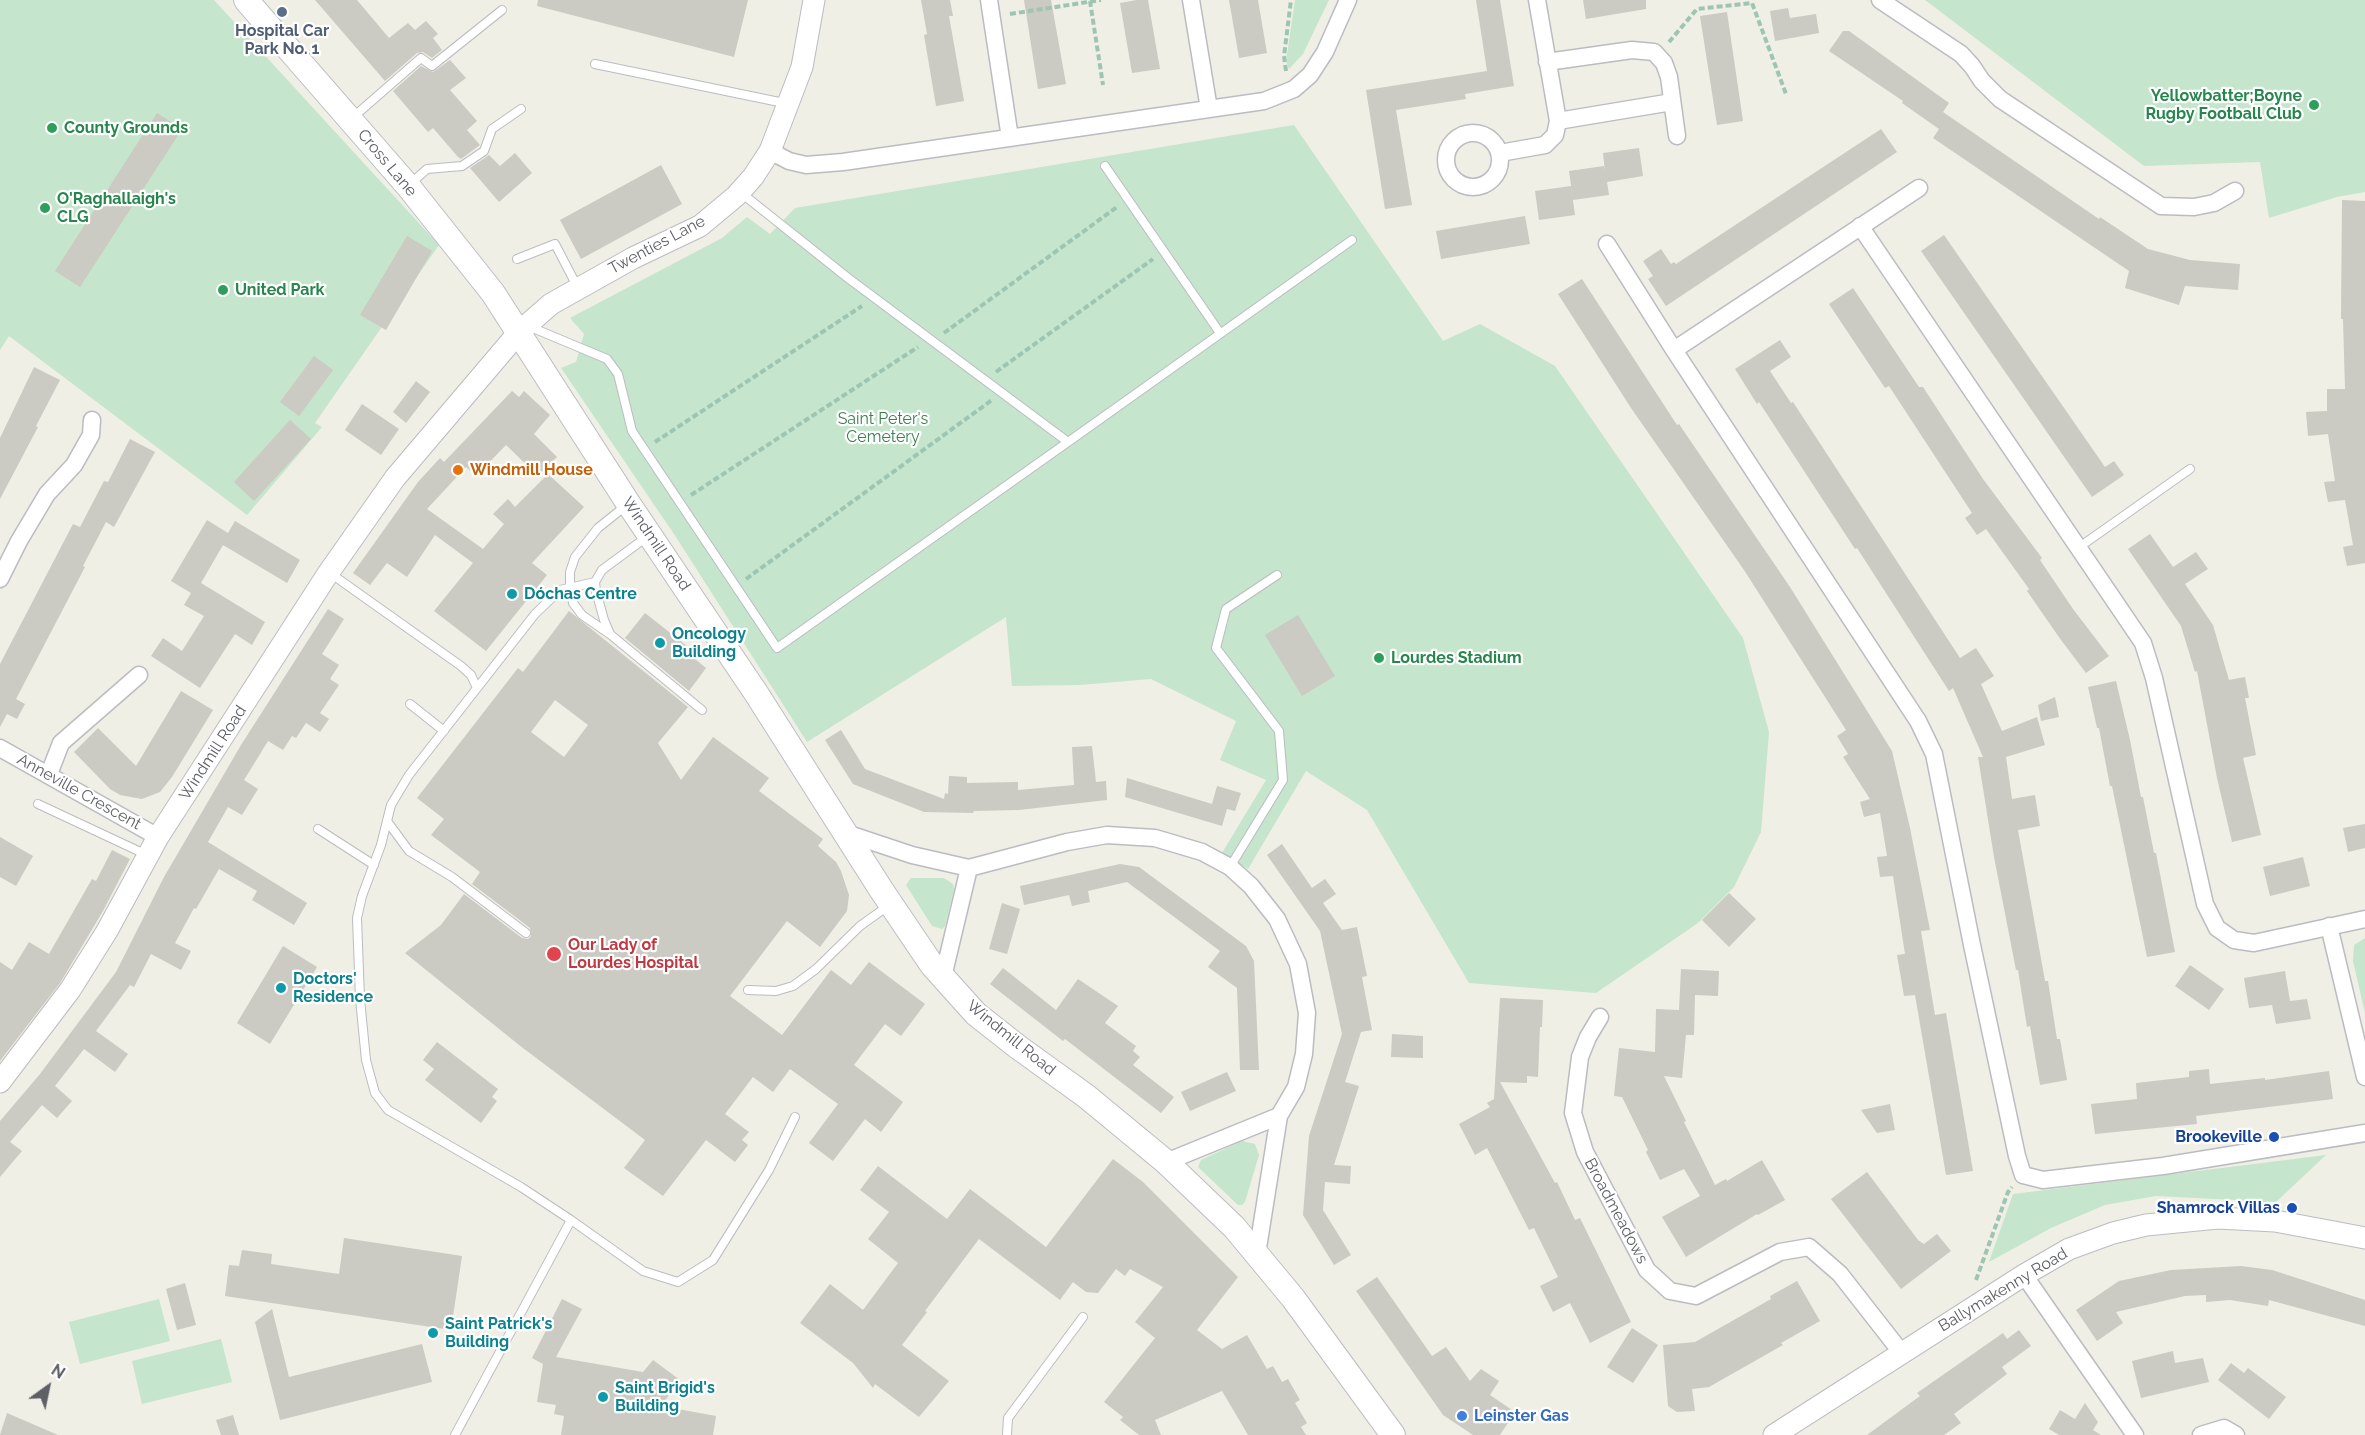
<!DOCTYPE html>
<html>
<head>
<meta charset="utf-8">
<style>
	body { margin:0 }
	#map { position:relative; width:2365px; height:1435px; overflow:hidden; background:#efefe6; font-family:Raleway,sans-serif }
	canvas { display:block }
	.north { position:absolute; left:18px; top:1357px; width:60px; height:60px; -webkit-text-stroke:4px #fff; paint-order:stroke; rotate:33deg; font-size:16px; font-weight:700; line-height:24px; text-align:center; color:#5e6066 }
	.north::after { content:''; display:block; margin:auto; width:21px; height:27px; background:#5e6066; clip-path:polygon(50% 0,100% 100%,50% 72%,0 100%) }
</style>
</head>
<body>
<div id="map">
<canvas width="2365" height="1435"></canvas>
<div class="north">N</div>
</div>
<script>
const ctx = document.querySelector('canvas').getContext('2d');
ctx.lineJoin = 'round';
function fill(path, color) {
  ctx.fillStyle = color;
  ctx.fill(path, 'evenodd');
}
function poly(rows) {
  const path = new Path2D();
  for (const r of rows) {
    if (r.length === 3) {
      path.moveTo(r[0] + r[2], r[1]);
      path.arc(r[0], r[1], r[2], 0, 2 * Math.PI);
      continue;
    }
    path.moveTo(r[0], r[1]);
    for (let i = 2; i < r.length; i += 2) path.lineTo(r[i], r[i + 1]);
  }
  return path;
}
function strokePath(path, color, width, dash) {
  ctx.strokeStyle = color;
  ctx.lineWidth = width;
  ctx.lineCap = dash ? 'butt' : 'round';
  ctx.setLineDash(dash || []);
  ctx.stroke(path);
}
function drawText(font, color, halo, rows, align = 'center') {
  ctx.font = font + ' Raleway,sans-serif';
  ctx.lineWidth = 4.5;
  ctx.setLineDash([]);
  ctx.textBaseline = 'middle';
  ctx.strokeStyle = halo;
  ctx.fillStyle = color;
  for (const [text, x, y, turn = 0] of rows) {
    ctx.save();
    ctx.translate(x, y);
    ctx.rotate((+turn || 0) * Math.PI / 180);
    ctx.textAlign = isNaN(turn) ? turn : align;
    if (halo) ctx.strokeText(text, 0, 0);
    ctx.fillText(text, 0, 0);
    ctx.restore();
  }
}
const green = poly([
	[0,0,214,0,439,245,315,423,322,427,247,515,9,336,0,350],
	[1295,0,1329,0,1303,54,1289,69,1286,61],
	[1925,0,2365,0,2365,192,2337,197,2269,218,2260,162,2144,166],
	[1294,125,1443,341,1480,324,1555,366,1743,638,1769,732,1761,832,1734,887,1698,923,1596,993,1469,983,1367,810,1306,771,1248,869,1222,853,1266,780,1220,760,1236,721,1151,679,1079,685,1012,686,1006,617,807,742,674,534,561,368,576,362,584,334,570,318,722,238,747,217,770,234,795,208],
	[911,878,944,878,953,884,954,889,945,926,942,929,932,926,906,885],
	[2365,938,2365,1013,2353,961,2354,945],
	[1242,1141,1255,1144,1259,1155,1245,1202,1242,1205,1238,1205,1198,1167,1201,1160],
	[2326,1155,2276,1202,2156,1196,2105,1205,2051,1228,1989,1262,2013,1194],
	[159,1299,170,1341,80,1364,69,1322],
	[221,1339,232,1382,142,1404,132,1361]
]);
const building = poly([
	[315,0,357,0,389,38,408,23,415,30,426,21,438,34,433,38,442,50,432,58,423,52,417,53,385,81],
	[538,0,748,0,734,57,537,6],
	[921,0,950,0,953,16,949,16,964,101,936,106,924,35,927,34],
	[1024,0,1051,0,1066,84,1038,89],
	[1137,0,1148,0,1160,69,1132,73,1120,3],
	[1229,0,1258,0,1267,53,1239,58],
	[1476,0,1500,0,1514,86,1465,94,1466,99,1396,110,1412,205,1385,209,1366,90,1487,71],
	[1583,0,1646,0,1646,9,1586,19],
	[1788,8,1790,18,1816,14,1819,33,1775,41,1770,11],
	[1727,12,1743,121,1717,125,1700,16],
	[1843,31,1849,31,1949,103,1943,112,2099,219,2100,217,2148,249,2190,260,2240,264,2238,290,2185,286,2179,305,2125,288,2129,271,1933,138,1939,129,1902,103,1903,101,1829,51],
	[450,60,466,78,450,90,477,121,467,130,480,145,461,159,458,157,433,128,428,132,393,91,421,66,433,72],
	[157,113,182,129,80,287,55,271],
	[1881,129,1897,152,1666,306,1648,279,1653,276,1643,261,1661,249,1671,264,1674,262,1676,264],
	[1639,148,1643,176,1607,182,1609,195,1573,200,1569,171,1604,166,1605,172,1603,153],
	[515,153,532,173,499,202,470,168,489,155,500,166],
	[661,165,682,204,581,259,560,220],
	[1571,186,1575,215,1539,220,1535,191],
	[2342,200,2365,201,2365,563,2347,566,2343,547,2353,545,2345,500,2328,502,2324,482,2335,481,2328,434,2308,436,2306,412,2327,411,2327,389,2345,389,2343,319,2341,319],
	[1525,216,1530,244,1441,259,1436,231],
	[1944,235,2105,467,2114,461,2124,475,2092,497,1921,251],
	[407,236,432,251,386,330,360,315],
	[1582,279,1677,425,1679,424,1790,587,1892,751,1910,828,1930,930,1921,931,1935,1015,1946,1013,1973,1171,1946,1175,1915,995,1904,996,1897,955,1905,954,1893,876,1880,877,1877,857,1887,856,1880,813,1864,817,1860,802,1870,799,1843,757,1848,754,1837,736,1846,730,1744,570,1631,408,1558,294],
	[1853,288,1919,387,1923,387,1983,479,2042,558,2040,560,2073,609,2109,656,2086,673,2061,640,2027,591,2029,589,1986,529,1977,535,1965,518,1972,513,1889,386,1885,388,1829,304],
	[1780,340,1791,357,1770,371,1791,403,1793,402,1960,658,1976,648,1994,676,1981,684,2002,731,2037,717,2045,745,2006,757,2012,799,2035,795,2040,826,2018,830,2045,981,2048,981,2057,1039,2060,1039,2067,1080,2040,1085,2030,1026,2027,1027,2018,970,2016,970,1994,857,1978,757,1983,757,1953,688,1949,691,1857,548,1855,549,1759,402,1757,404,1735,369],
	[314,356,333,370,299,416,280,402],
	[34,367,60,380,36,426,38,427,0,499,0,438],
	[416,381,430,392,406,423,393,412],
	[512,391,519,397,524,391,550,415,534,434,557,457,538,476,506,445,476,476,466,467,427,509,483,549,504,524,493,514,508,499,515,507,548,474,584,507,532,563,547,575,486,651,434,611,473,563,435,535,407,577,387,563,370,585,353,573,418,482,440,458,444,462],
	[362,404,399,429,381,455,345,430],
	[290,420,311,439,254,501,234,482],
	[130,439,155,452,114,527,106,522,83,566,85,567,16,699,25,704,17,719,7,714,0,727,0,664,73,524,80,527,104,481,108,482],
	[207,520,228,533,235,521,300,560,287,583,223,545,201,583,265,622,252,645,235,634,200,688,151,656,163,638,182,651,204,616,184,605,191,593,171,581],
	[2150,534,2173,567,2196,552,2208,569,2185,584,2213,625,2229,680,2245,677,2249,698,2245,698,2256,755,2243,758,2261,835,2232,842,2217,778,2197,671,2195,672,2181,626,2128,549],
	[328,609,344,619,322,654,339,665,330,679,339,685,320,713,329,719,320,732,306,723,296,738,292,736,283,750,268,741,244,780,258,789,242,815,228,807,208,842,307,903,294,925,252,900,257,891,219,869,196,909,194,908,175,943,191,951,181,970,151,954,134,987,130,985,96,1031,128,1054,115,1072,84,1049,55,1086,72,1101,57,1118,42,1105,10,1142,22,1151,0,1177,0,1121,40,1074,116,972,164,877,241,745],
	[569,611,688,707,658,743,681,780,713,737,769,778,759,791,823,839,818,846,836,862,841,871,849,895,847,911,820,947,787,921,730,996,782,1035,831,970,851,985,869,962,925,1004,901,1036,885,1024,854,1065,903,1102,881,1132,865,1119,833,1161,809,1143,838,1104,790,1069,773,1092,753,1077,725,1114,749,1132,742,1140,748,1145,735,1162,706,1140,663,1196,624,1168,645,1140,519,1045,405,953,441,925,464,894,522,938,528,939,531,936,530,928,472,884,480,872,431,835,444,819,417,798,518,668,523,672],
	[555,700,588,725,564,757,531,732],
	[645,613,692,650,689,654,706,668,689,691,625,638],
	[1298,615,1335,676,1302,696,1265,635],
	[2116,681,2130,740,2141,797,2143,797,2154,853,2156,853,2175,952,2147,957,2112,786,2110,786,2099,728,2097,728,2088,687],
	[181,691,213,710,172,777,160,792,142,799,120,795,110,789,74,752,98,728,136,766],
	[2055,697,2059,717,2041,721,2038,705],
	[841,730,865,769,944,799,945,793,948,794,949,776,967,777,967,783,1018,782,1018,790,1074,785,1072,747,1092,746,1096,782,1106,781,1107,800,1019,810,974,811,973,813,924,812,853,784,825,740],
	[1127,778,1212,804,1217,786,1241,793,1235,811,1227,809,1222,826,1125,797],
	[2365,824,2365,848,2348,852,2343,828],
	[0,837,33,856,16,886,0,877],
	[1282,844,1312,888,1325,879,1336,894,1323,903,1342,930,1357,927,1367,976,1362,977,1372,1030,1361,1032,1345,1082,1359,1086,1334,1165,1351,1166,1350,1184,1325,1182,1323,1210,1351,1255,1334,1265,1303,1215,1309,1136,1342,1034,1320,931,1267,855],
	[112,850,130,859,103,911,60,983,0,1061,0,962,12,970,29,942,49,954,92,879,96,881],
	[2303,857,2310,886,2270,896,2263,867],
	[1120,864,1139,867,1246,946,1254,961,1259,1070,1240,1070,1237,988,1208,967,1220,951,1127,882,1088,891,1090,902,1072,906,1069,895,1024,905,1020,886],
	[1729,893,1756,919,1729,947,1702,920],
	[1002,903,1020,909,1007,954,989,949],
	[283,946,317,967,270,1044,237,1023],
	[2190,965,2224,989,2209,1010,2175,986],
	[1003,968,1056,1010,1078,979,1118,1006,1105,1023,1136,1046,1133,1051,1140,1057,1133,1065,1174,1097,1161,1113,1065,1039,1063,1041,990,984],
	[1681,969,1719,971,1718,996,1695,995,1694,1035,1686,1035,1682,1078,1664,1076,1686,1121,1684,1122,1715,1185,1726,1179,1727,1181,1762,1160,1785,1200,1758,1215,1757,1214,1686,1257,1662,1217,1700,1196,1684,1169,1660,1180,1646,1152,1648,1150,1622,1097,1614,1096,1619,1048,1655,1052,1656,1009,1679,1010],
	[2285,971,2290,1001,2307,999,2311,1019,2276,1024,2272,1005,2249,1008,2244,978],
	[1500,998,1543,1000,1542,1027,1540,1027,1538,1077,1527,1076,1527,1083,1500,1082,1555,1183,1557,1182,1575,1220,1580,1218,1631,1322,1590,1343,1570,1303,1553,1312,1540,1286,1558,1277,1534,1228,1529,1230,1487,1148,1475,1155,1459,1124,1490,1107,1487,1103,1494,1099],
	[1392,1034,1423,1036,1423,1058,1391,1057],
	[437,1042,498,1089,492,1097,497,1101,481,1123,425,1080,434,1069,423,1060],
	[2209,1069,2210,1084,2265,1078,2265,1080,2329,1071,2333,1099,2196,1116,2197,1124,2095,1134,2091,1104,2137,1099,2136,1083,2189,1077,2189,1071],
	[1227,1072,1236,1091,1190,1111,1181,1092],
	[1890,1104,1895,1130,1877,1133,1861,1110],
	[1113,1159,1143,1182,1238,1277,1197,1330,1222,1349,1247,1335,1267,1369,1273,1366,1282,1382,1288,1379,1300,1400,1295,1403,1307,1423,1301,1427,1306,1435,1248,1435,1222,1391,1155,1420,1161,1435,1139,1435,1120,1420,1123,1417,1104,1402,1155,1338,1135,1322,1163,1287,1130,1269,1125,1276,1116,1269,1098,1293,1086,1292,1073,1282,1060,1300,979,1239,925,1311,927,1312,902,1345,949,1381,919,1417,875,1384,873,1388,853,1363,800,1323,830,1284,863,1310,898,1263,868,1239,889,1212,860,1190,878,1166,947,1219,970,1189,1046,1247],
	[1867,1172,1918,1240,1924,1244,1937,1234,1951,1251,1901,1289,1831,1199],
	[344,1238,462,1256,451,1330,225,1296,229,1265,239,1266,242,1250,272,1254,271,1264,339,1274],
	[2241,1266,2272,1270,2365,1300,2365,1326,2269,1300,2268,1306,2230,1300,2206,1302,2206,1295,2185,1296,2116,1312,2123,1323,2097,1341,2076,1310,2119,1281,2171,1270],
	[1377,1277,1432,1356,1446,1347,1470,1381,1481,1369,1499,1381,1490,1395,1515,1412,1500,1435,1473,1435,1443,1415,1356,1291],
	[1797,1281,1820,1321,1781,1343,1783,1345,1709,1387,1692,1389,1695,1411,1677,1412,1668,1406,1663,1345,1695,1342,1771,1299,1770,1296],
	[185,1283,196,1325,177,1330,166,1289],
	[562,1299,582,1309,556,1357,643,1372,653,1360,680,1380,661,1406,716,1416,713,1435,561,1435,564,1416,554,1414,556,1405,537,1402,543,1364,532,1358],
	[272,1309,289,1377,422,1344,432,1382,280,1420,255,1322],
	[1632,1328,1658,1345,1633,1383,1607,1367],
	[2019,1330,2031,1346,2002,1367,2007,1374,1954,1414,1961,1423,1944,1435,1867,1435,1920,1396,1917,1393,2003,1333,2007,1339],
	[2173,1351,2175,1363,2203,1358,2209,1382,2141,1398,2132,1361],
	[2231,1363,2244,1373,2248,1368,2286,1397,2269,1419,2218,1380],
	[2085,1403,2098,1422,2093,1430,2101,1435,2059,1435,2049,1429,2060,1410,2075,1419],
	[7,1413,58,1435,0,1435],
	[233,1415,239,1435,221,1435,216,1420]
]);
const path = poly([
	[1090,1,1103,85],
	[1010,14,1101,0],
	[1669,42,1697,9,1752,3,1786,94],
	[1286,71,1284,56,1291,0],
	[944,333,1117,207],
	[996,372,1153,259],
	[655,442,862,306],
	[691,495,918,347],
	[746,579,992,400],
	[1976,1280,2008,1192,2012,1187]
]);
const service = poly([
	[595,64,789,104],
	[351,119,421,58,432,66,502,10],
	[1105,166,1220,333],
	[410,184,427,169,462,166,484,151,492,129,521,109],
	[517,259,555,244,578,288],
	[528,326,607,359,618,374,632,431,777,648,1068,442,848,278,740,192],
	[1068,442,1352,240],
	[628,504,598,528,575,557,570,572,570,588,573,603,582,615,611,635,702,710],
	[2078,548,2190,469],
	[330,573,461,666,471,675,477,688],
	[610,634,604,620,596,591,595,582,602,570,648,536],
	[410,704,444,731],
	[38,804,147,855],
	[387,821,409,851,452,877,526,933],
	[318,829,374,865],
	[1230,867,1283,780,1279,731,1216,648,1226,609,1277,575],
	[748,990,776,991,793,986,816,969,860,926,888,906],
	[571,1220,643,1271,678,1282,713,1260,769,1170,795,1117],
	[455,1435,571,1220,521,1187,388,1110,375,1093,366,1060,360,999,357,918,362,896,381,845,391,805,409,775,535,614,560,590,595,582],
	[1007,1435,1008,1418,1083,1317]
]);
const minor = poly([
	[989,0,1010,138],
	[1191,0,1209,109],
	[1880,0,1961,54,1972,66,1982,81,2000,99,2161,206,2194,207,2214,203,2235,191],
	[1547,62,1632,50,1654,52,1664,63,1669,77,1677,136],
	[1558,121,1672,102],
	[1473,160,27],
	[770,151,789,161,806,165,843,162,1264,101,1294,89,1310,75,1325,52,1348,0],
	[1500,153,1545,145,1555,135,1558,121,1537,0],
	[1860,226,2143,643,2154,678,2205,904,2217,928,2234,940,2254,943,2365,919],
	[1607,244,1674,350,1918,721,1934,754,1972,945,2017,1156,2023,1175,2043,1180,2163,1166,2365,1133],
	[1674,350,1919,188],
	[0,579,19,541,47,494,74,465,91,435,92,420],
	[0,748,158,837],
	[49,774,61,743,139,675],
	[846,833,912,855,969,868],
	[2329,926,2365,1077],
	[943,977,969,868,1067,842,1107,835,1155,838,1202,852,1230,867,1251,886,1277,919,1298,964,1307,1013,1304,1054,1296,1087,1279,1116,1257,1254],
	[1600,1017,1588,1037,1580,1057,1573,1113,1585,1152,1647,1270,1670,1291,1696,1296,1780,1252,1809,1247,1840,1274,1901,1352],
	[1166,1162,1279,1116],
	[2024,1275,2135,1435],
	[2201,1435,2224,1428,2236,1435]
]);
const tertiary = poly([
	[0,1082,70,990,107,931,158,837,329,572,395,478,519,332,551,304,633,258,700,226,736,196,753,177,770,151,802,67,814,0],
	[1774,1435,2024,1275,2069,1249,2113,1233,2146,1225,2218,1218,2275,1221,2365,1238]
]);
const secondary = poly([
	[246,0,408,186,493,293,628,503,756,693,882,891,932,965,976,1014,1018,1047,1086,1096,1166,1162,1234,1227,1293,1298,1393,1435]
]);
const markers = [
	[282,12,6,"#5c6f8a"],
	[2314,105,6,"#2e9e5b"],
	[52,128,6,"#2e9e5b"],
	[45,208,6,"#2e9e5b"],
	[223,290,6,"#2e9e5b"],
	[458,470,6,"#e8710a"],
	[512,594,6,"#0f9aa8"],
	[660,643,6,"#0f9aa8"],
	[1379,658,6,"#2e9e5b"],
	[554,954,8,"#e0444e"],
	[281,988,6,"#0f9aa8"],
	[2274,1137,6,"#1a4fb4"],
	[2292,1208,6,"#1a4fb4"],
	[433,1333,6,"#0f9aa8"],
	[603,1397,6,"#0f9aa8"],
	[1462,1416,6,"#3f7fe0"]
];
const serviceNames = [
	["Hospital Car",282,31],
	["Park No. 1",282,49]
];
const leisureNames = [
	["Yellowbatter;Boyne",2302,96,"right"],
	["Rugby Football Club",2302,114,"right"],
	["County Grounds",64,128],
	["O'Raghallaigh's",57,199],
	["CLG",57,217],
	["United Park",235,290],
	["Lourdes Stadium",1391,658]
];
const streetNames = [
	["Cross Lane",387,163,50],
	["Twenties Lane",657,245,-28],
	["Windmill Road",656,544,56],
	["Windmill Road",213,753,-57],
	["Anneville Crescent",79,792,29],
	["Windmill Road",1011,1038,39],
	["Broadmeadows",1616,1211,62],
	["Ballymakenny Road",2003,1290,-31]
];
const parkNames = [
	["Saint Peter's",883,419],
	["Cemetery",883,437]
];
const foodNames = [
	["Windmill House",470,470]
];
const cultureNames = [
	["Dóchas Centre",524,594],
	["Oncology",672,634],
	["Building",672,652],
	["Doctors'",293,979],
	["Residence",293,997],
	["Saint Patrick's",445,1324],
	["Building",445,1342],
	["Saint Brigid's",615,1388],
	["Building",615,1406]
];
const healthNames = [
	["Our Lady of",568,945],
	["Lourdes Hospital",568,963]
];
const transitNames = [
	["Brookeville",2262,1137],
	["Shamrock Villas",2280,1208]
];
const shopNames = [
	["Leinster Gas",1474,1416]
];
fill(green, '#c5e5cc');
fill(building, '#cbcac3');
strokePath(service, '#bbbcc1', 10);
strokePath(minor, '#bbbcc1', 19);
strokePath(tertiary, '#bbbcc1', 23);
strokePath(secondary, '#bcbdc3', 26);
strokePath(path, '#9ec5b2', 4, [6, 3]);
strokePath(service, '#fff', 8);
strokePath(minor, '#fff', 16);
strokePath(tertiary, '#fff', 21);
strokePath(secondary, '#fff', 24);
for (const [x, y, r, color] of markers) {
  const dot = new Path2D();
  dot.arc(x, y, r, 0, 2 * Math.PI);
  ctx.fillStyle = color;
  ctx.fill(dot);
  strokePath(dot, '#fff', 2);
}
drawText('bold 16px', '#4e5e75', '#fff', serviceNames);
drawText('bold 16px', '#27864d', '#fff', leisureNames, 'left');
drawText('16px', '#5e6066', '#fff', streetNames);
drawText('16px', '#3a814d', '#fff', parkNames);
drawText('bold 16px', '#c56008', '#fff', foodNames, 'left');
drawText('bold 16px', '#0d838f', '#fff', cultureNames, 'left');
drawText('bold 16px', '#be3a42', '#fff', healthNames, 'left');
drawText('bold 16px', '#164399', '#fff', transitNames, 'right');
drawText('bold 16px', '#366cbe', '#fff', shopNames, 'left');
</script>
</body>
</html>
